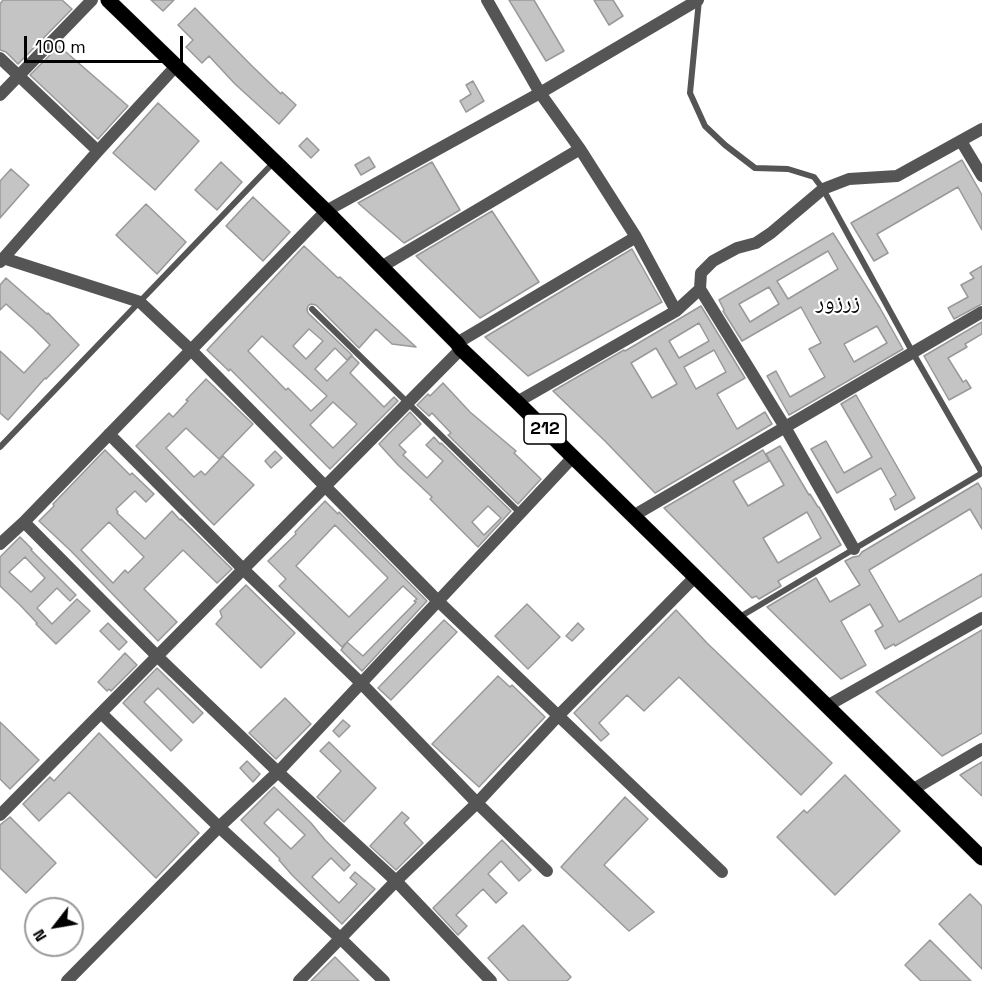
<!DOCTYPE html>
<html>
<head>
<meta charset="utf-8">
<style>
	body { margin:0 }
	#map { position:relative; width:982px; height:981px; overflow:hidden; background:#fff; font-family:"Space Grotesk",sans-serif }
	canvas { display:block }
	.north { position:absolute; left:24px; top:897px; width:60px; height:60px; box-sizing:border-box; background:#fff; border:2px solid #999; border-radius:50%; rotate:239deg; font-size:16px; font-weight:700; line-height:24px; text-align:center; color:#000 }
	.north::after { content:''; display:block; margin:auto; width:21px; height:27px; background:#000; clip-path:polygon(50% 0,100% 100%,50% 72%,0 100%) }
	.scale { position:absolute; left:24px; top:36px; width:159px; height:27px; box-sizing:border-box; border:3px solid #000; border-top:0; padding-left:8px; font-size:18px; line-height:21px; white-space:nowrap; color:#000; -webkit-text-stroke:4px #fff; paint-order:stroke }
</style>
</head>
<body>
<div id="map">
<canvas width="982" height="981"></canvas>
<div class="north">N</div>
<div class="scale">100 m</div>
</div>
<script>
const ctx = document.querySelector('canvas').getContext('2d');
ctx.lineJoin = 'round';
function fill(path, color) {
  ctx.fillStyle = color;
  ctx.fill(path, 'evenodd');
}
function poly(rows) {
  const path = new Path2D();
  for (const r of rows) {
    path.moveTo(r[0], r[1]);
    for (let i = 2; i < r.length; i += 2) path.lineTo(r[i], r[i + 1]);
  }
  return path;
}
function strokePath(path, color, width, dash) {
  ctx.strokeStyle = color;
  ctx.lineWidth = width;
  ctx.lineCap = dash ? 'butt' : 'round';
  ctx.setLineDash(dash || []);
  ctx.stroke(path);
}
function drawText(font, color, halo, rows, align = 'center') {
  ctx.font = font + ' "Space Grotesk","Noto Naskh Arabic",sans-serif';
  ctx.lineWidth = 4.5;
  ctx.setLineDash([]);
  ctx.textBaseline = 'middle';
  ctx.strokeStyle = halo;
  ctx.fillStyle = color;
  for (const [text, x, y, turn = 0] of rows) {
    ctx.save();
    ctx.translate(x, y);
    ctx.rotate((+turn || 0) * Math.PI / 180);
    ctx.textAlign = isNaN(turn) ? turn : align;
    if (halo) ctx.strokeText(text, 0, 0);
    ctx.fillText(text, 0, 0);
    ctx.restore();
  }
}
const building = poly([
	[3,0,62,0,72,9,18,64,6,52,0,50,0,4,3,0],
	[151,0,174,0,163,11,151,0],
	[509,0,534,0,564,51,546,61,509,0],
	[594,0,613,0,623,16,609,25,594,0],
	[195,8,252,66,281,94,282,92,296,105,279,124,235,84,209,56,202,63,186,47,193,40,178,25,195,8],
	[59,46,128,106,98,139,30,75,59,46],
	[473,81,484,101,466,112,460,101,471,94,466,85,473,81],
	[158,103,199,141,155,190,113,153,158,103],
	[307,138,319,150,311,158,299,146,307,138],
	[369,157,375,167,361,175,355,165,369,157],
	[962,160,982,195,982,230,958,187,877,234,888,253,874,261,851,223,962,160],
	[221,162,242,182,217,210,195,190,221,162],
	[432,162,460,210,404,243,358,203,432,162],
	[11,169,29,185,0,218,0,181,11,169],
	[253,197,290,232,263,261,226,226,253,197],
	[146,204,186,242,157,274,116,235,146,204],
	[492,211,539,282,480,318,416,256,492,211],
	[833,233,880,308,903,349,789,415,767,376,776,371,790,397,825,377,809,349,821,343,801,307,742,341,723,311,724,310,719,300,833,233],
	[828,251,838,269,788,299,777,281,828,251],
	[769,287,779,304,750,322,739,304,769,287],
	[877,326,887,343,854,362,844,344,877,326],
	[304,246,338,278,340,277,416,347,392,344,376,329,359,348,316,305,311,304,308,306,307,310,308,313,352,355,347,360,335,348,315,369,327,381,352,356,359,363,350,373,384,407,394,397,398,401,330,469,230,369,229,371,207,350,304,246],
	[309,329,323,341,306,359,293,346,309,329],
	[262,336,327,396,311,411,288,388,286,390,248,351,262,336],
	[333,402,357,424,333,448,310,425,333,402],
	[632,249,662,302,528,376,485,337,632,249],
	[982,266,982,304,954,319,948,308,968,297,961,285,974,278,970,273,982,266],
	[6,278,47,314,48,313,79,345,46,379,45,378,8,420,0,413,0,351,24,373,50,345,33,328,6,304,0,310,0,285,6,278],
	[701,306,745,378,717,394,737,429,765,412,772,424,655,493,605,441,553,391,624,350,625,351,701,306],
	[699,323,709,341,679,358,669,341,699,323],
	[656,348,677,384,652,398,631,363,656,348],
	[714,350,726,372,696,389,684,367,714,350],
	[982,322,982,334,965,344,967,347,948,358,963,382,966,380,971,388,949,400,924,356,982,322],
	[206,379,253,424,219,459,186,428,166,448,194,477,201,471,205,475,223,456,254,485,214,525,136,446,169,413,173,417,188,401,186,400,206,379],
	[443,383,470,412,516,451,514,453,541,479,518,504,448,435,451,433,432,413,429,416,417,405,428,394,430,396,443,383],
	[856,395,915,498,895,510,890,499,896,495,881,468,837,493,811,449,826,441,844,473,872,457,841,404,856,395],
	[410,412,421,424,399,445,406,452,403,455,427,478,443,461,426,445,434,437,440,444,441,443,511,511,478,547,430,499,432,497,398,465,379,444,410,412],
	[488,506,501,518,484,535,472,522,488,506],
	[780,446,809,495,810,494,818,507,819,507,841,545,778,581,781,586,759,599,756,596,752,598,664,508,763,450,769,461,733,481,748,506,784,485,766,454,780,446],
	[807,512,821,538,778,563,763,538,807,512],
	[105,450,130,475,132,473,154,494,146,502,135,491,116,509,118,512,117,513,145,539,172,511,180,520,181,519,232,569,217,583,183,550,144,589,177,622,158,641,71,551,39,521,54,506,53,504,105,450],
	[109,522,144,557,128,573,125,570,113,583,81,550,109,522],
	[275,451,282,458,271,468,265,461,275,451],
	[978,483,982,490,982,529,970,509,869,570,899,622,982,574,982,596,895,646,894,644,885,649,875,631,883,626,870,604,841,621,866,665,841,679,767,607,816,578,830,602,860,585,845,561,853,557,859,556,862,552,978,483],
	[325,501,338,514,339,512,427,601,362,671,341,650,347,642,342,647,279,586,286,579,268,561,296,534,295,532,325,501],
	[335,525,388,578,349,617,296,566,335,525],
	[403,586,417,599,414,601,416,602,363,656,347,642,403,586],
	[20,537,32,549,31,550,76,595,70,601,57,588,37,608,52,624,77,599,90,611,56,644,36,624,37,623,20,605,0,586,0,557,20,537],
	[25,557,45,578,31,592,9,572,25,557],
	[246,585,295,633,261,668,216,624,222,617,220,611,246,585],
	[527,604,560,637,528,669,495,636,527,604],
	[676,610,707,643,832,763,801,795,679,677,644,711,627,695,599,723,609,734,601,741,574,713,676,610],
	[444,620,457,632,391,700,378,688,444,620],
	[108,623,127,642,119,650,100,631,108,623],
	[578,623,584,629,572,641,566,636,578,623],
	[982,630,982,733,942,756,876,692,982,630],
	[125,653,137,665,111,691,109,689,107,691,98,682,125,653],
	[157,668,203,713,193,723,158,688,144,702,182,740,171,751,123,703,157,668],
	[498,676,510,687,512,685,545,717,479,787,432,744,498,676],
	[285,698,311,724,276,759,249,733,285,698],
	[343,720,350,726,339,737,333,731,343,720],
	[0,722,39,760,10,789,0,779,0,722],
	[99,733,199,833,156,878,69,792,39,821,23,804,50,777,54,781,99,733],
	[329,742,376,788,344,822,317,797,341,771,320,751,329,742],
	[247,761,260,774,253,782,240,768,247,761],
	[982,762,982,796,960,775,982,762],
	[845,775,900,831,835,895,777,837,804,810,807,813,845,775],
	[274,787,311,823,325,840,350,865,344,871,331,858,312,877,339,903,357,884,350,878,355,872,375,889,342,924,292,875,279,860,280,859,241,820,274,787],
	[278,809,305,835,291,849,264,823,278,809],
	[625,797,648,819,604,865,654,912,629,931,561,867,625,797],
	[402,812,409,818,404,823,423,843,396,870,370,846,402,812],
	[10,817,56,863,26,893,0,868,0,825,10,817],
	[502,840,531,870,519,881,501,861,488,874,507,893,496,903,483,889,456,915,467,926,458,935,433,908,502,840],
	[970,894,982,906,982,969,939,924,970,894],
	[523,925,571,977,567,981,509,981,488,958,523,925],
	[930,940,971,981,921,981,905,965,930,940],
	[335,957,359,981,311,981,335,957]
]);
const service = poly([
	[699,0,690,93,705,126,725,145,755,168,788,169,814,177,823,189,913,353,982,473],
	[312,309,520,513],
	[0,447,274,162],
	[738,618,982,473]
]);
const minor = poly([
	[487,0,540,93,580,149,636,237,676,311],
	[0,58,98,151],
	[0,95,92,0],
	[961,141,982,176],
	[3,258,140,302,191,350,438,601,722,872],
	[0,262,98,151,176,66],
	[381,267,580,149],
	[700,289,785,427,854,549],
	[457,343,636,237],
	[517,402,676,311,700,289,701,273,713,261,737,248,756,243,771,233,823,189,849,179,897,176,982,129],
	[109,434,243,569,361,683,477,803,547,871],
	[633,516,982,312],
	[24,522,157,656,278,772,396,881,491,981],
	[0,544,24,522,326,211,540,93,698,0],
	[827,706,982,618],
	[101,713,219,827,340,938,384,981],
	[912,790,982,749],
	[0,815,461,349],
	[67,981,219,827,278,772,573,457],
	[299,981,396,881,477,803,558,716,695,577]
]);
const primary = poly([
	[108,0,326,211,457,343,461,349,517,402,982,858]
]);
const shields = [
	[545,429,42]
];
const shieldNames = [
	["212",545,429]
];
const quarterNames = [
	["زرزور",838,303]
];
fill(building, '#c4c4c4');
strokePath(building, '#999', 1.5);
strokePath(primary, '#dbdbdb', 16);
strokePath(service, '#555', 6);
strokePath(minor, '#555', 12);
strokePath(primary, '#000', 15);
for (const [x, y, w] of shields) {
  const box = new Path2D();
  box.roundRect(x - w / 2, y - 15, w, 30, 4.5);
  ctx.fillStyle = '#fff';
  ctx.fill(box);
  strokePath(box, '#000', 1.5);
}
drawText('bold 18px', '#000', null, shieldNames);
drawText('22px', '#000', '#fff', quarterNames);
</script>
</body>
</html>
